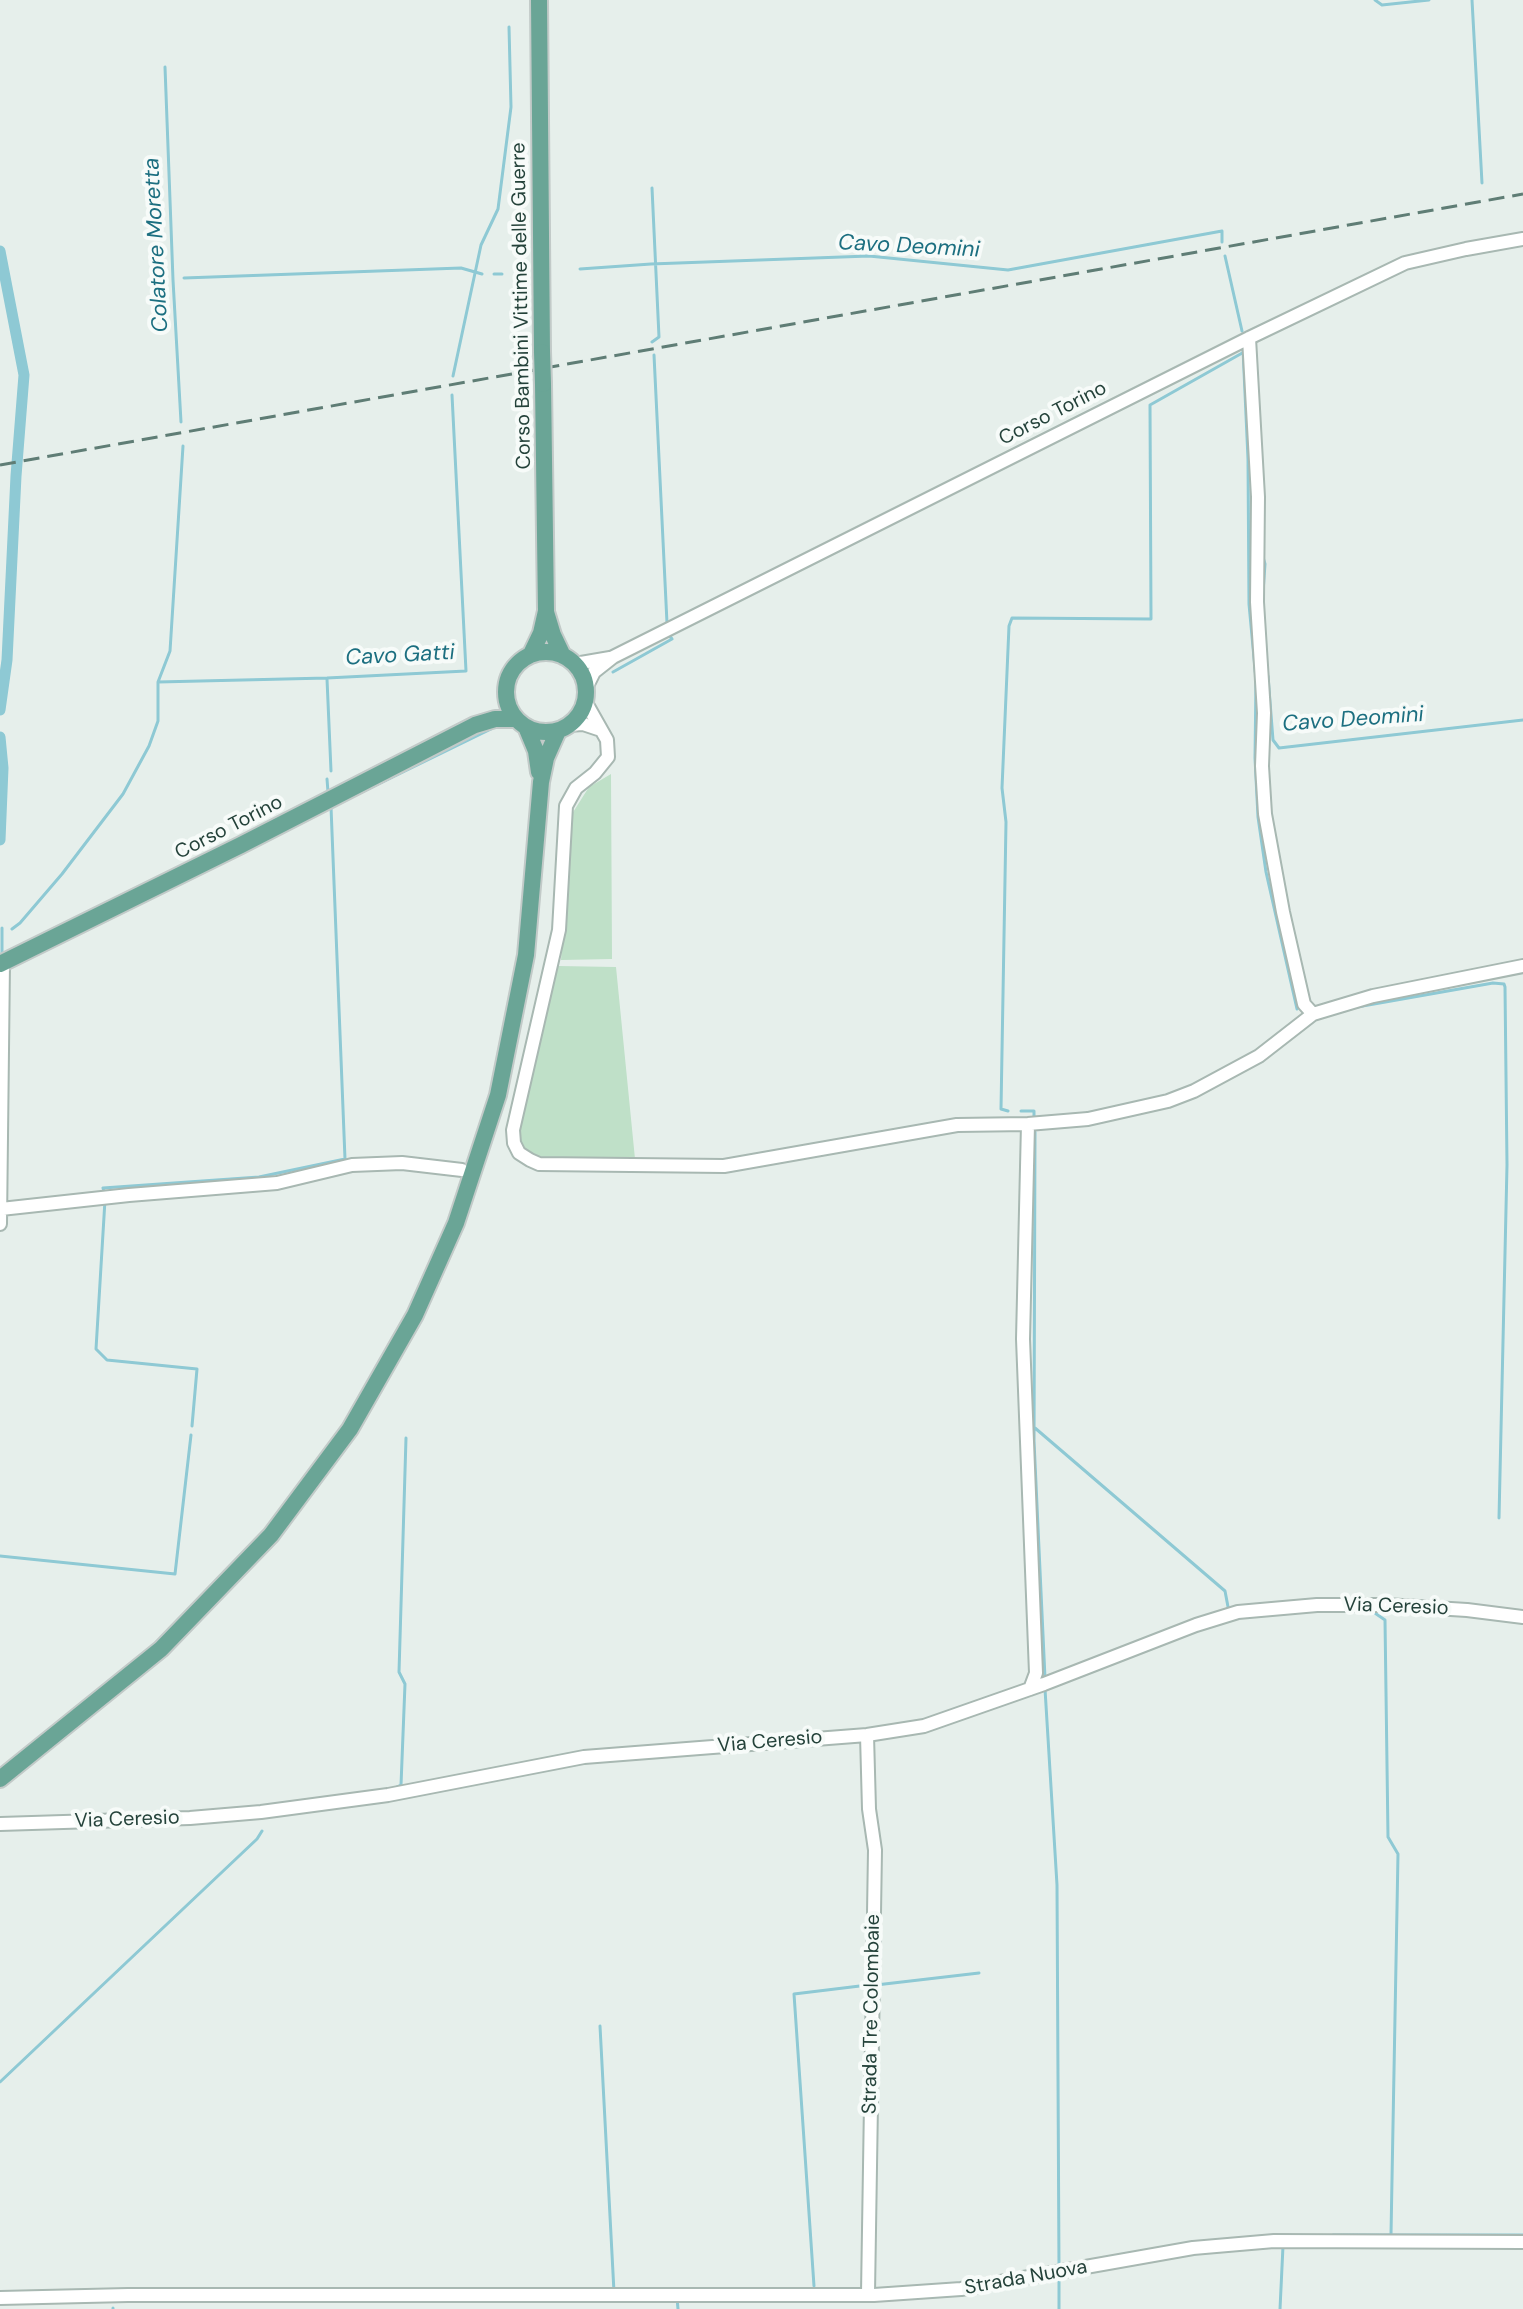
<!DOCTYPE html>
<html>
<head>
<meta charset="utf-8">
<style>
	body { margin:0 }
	canvas { display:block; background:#e6efeb }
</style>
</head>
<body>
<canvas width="1523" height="2309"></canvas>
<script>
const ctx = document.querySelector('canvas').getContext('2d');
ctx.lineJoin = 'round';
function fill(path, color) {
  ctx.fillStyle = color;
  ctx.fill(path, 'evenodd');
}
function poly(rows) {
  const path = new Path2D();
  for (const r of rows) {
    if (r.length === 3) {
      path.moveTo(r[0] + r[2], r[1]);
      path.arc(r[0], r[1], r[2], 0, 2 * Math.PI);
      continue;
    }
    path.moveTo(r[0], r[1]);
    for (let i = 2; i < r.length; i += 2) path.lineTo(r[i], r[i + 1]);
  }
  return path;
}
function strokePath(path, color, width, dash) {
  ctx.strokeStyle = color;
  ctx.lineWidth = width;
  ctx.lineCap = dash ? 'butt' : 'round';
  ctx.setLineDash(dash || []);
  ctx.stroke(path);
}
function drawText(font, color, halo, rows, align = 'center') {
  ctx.font = font + ' "DM Sans",sans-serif';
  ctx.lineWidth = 8;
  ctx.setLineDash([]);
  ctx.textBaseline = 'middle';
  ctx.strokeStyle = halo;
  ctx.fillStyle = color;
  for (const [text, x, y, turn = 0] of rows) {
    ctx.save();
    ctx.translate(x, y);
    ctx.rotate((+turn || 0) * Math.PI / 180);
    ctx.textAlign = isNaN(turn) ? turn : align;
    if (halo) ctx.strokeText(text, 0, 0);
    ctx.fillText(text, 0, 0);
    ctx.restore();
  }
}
const green = poly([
	[611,774,612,959,561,960,570,817,589,787],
	[558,966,616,967,635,1159,543,1160,526,1152,518,1134]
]);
const stream = poly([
	[1375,0,1382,5,1429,0],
	[1472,0,1482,183],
	[165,67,173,280,181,422],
	[1225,256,1242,331],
	[580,269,651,264,869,256,1008,270,1222,231,1222,242],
	[494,274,502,274],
	[184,278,461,268,482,274],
	[652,342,659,337,652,188],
	[1243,349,1248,459,1249,604,1256,679,1255,758,1258,817,1266,872,1297,1009],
	[654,355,667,623],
	[453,376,481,245,498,209,511,107,509,27],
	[1263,557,1265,564,1263,593],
	[613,672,672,639,669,635],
	[1268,676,1273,740,1279,748,1523,720],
	[327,679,331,771],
	[158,682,327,678,466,671,452,395],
	[327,779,328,792],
	[358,794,491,729],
	[12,929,20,923,62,874,123,794,149,746,158,721,158,682,170,651,183,446],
	[2,955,2,928],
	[1357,1007,1493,983,1504,984,1505,987,1507,1165,1499,1518],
	[1008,1111,1001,1109,1006,822,1002,788,1009,626,1012,618,1151,619,1150,405,1244,352],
	[1021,1111,1034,1111,1034,1116],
	[1035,1132,1034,1441,1045,1678],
	[105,1194,103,1188,259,1177,345,1159,331,807,333,806],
	[105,1200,96,1349,107,1360,197,1369,192,1426],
	[1035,1428,1225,1591,1229,1612],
	[0,1556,175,1574,191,1435],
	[1369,1609,1385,1620,1388,1837,1398,1854,1391,2234],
	[1045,1689,1057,1885,1059,2269],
	[393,1789,401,1785,405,1684,399,1672,406,1438],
	[876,1985,979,1973],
	[600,2026,614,2292],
	[0,2082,257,1839,262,1831],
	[1333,2235,1523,2235],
	[814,2286,794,1994,868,1985],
	[677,2298,678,2309],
	[113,2309,113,2308],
	[1059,2309,1059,2277],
	[1280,2309,1283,2246]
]);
const canal = poly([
	[0,251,24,375,16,476,7,660,0,710],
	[0,737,3,768,0,840]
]);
const minor = poly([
	[1249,338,1258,497,1257,602,1264,713,1262,766,1265,814,1283,912,1304,1004,1313,1014,1373,996,1523,966],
	[575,664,610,658],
	[586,688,594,672,613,657,1249,338,1405,263,1466,249,1523,239],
	[585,701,607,740,608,757,595,773,576,788,566,806,559,930,513,1130,514,1143,519,1153,530,1160,539,1164,724,1166,957,1125,1028,1124,1088,1119,1168,1101,1194,1091,1259,1056,1313,1014],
	[568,725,583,724,598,729],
	[1028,1124,1023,1339,1036,1673,1030,1689],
	[1,1209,129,1195,277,1183,352,1165,402,1163,462,1170],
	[0,1224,3,963],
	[867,1735,869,1809,875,1850,868,2293],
	[0,1824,190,1818,261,1812,388,1795,584,1757,867,1735,924,1726,1044,1684,1196,1625,1238,1612,1317,1605,1386,1605,1467,1610,1523,1617],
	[0,2298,128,2295,874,2295,961,2289,1193,2248,1274,2241,1523,2242]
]);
const major = poly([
	[539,0,542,352],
	[546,612,553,635,563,656],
	[546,692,40],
	[531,654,541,633,546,611,543,384],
	[526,727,536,751,539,772],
	[0,964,241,845,475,725,495,719,516,719],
	[0,1779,161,1649,271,1535,350,1429,415,1315,456,1223,498,1095,526,955,541,782,546,758,558,731]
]);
const rail = poly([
	[0,465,1523,194]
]);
const majorBridge = poly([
	[542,352,543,384]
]);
const streetNames = [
	["Corso Bambini Vittime delle Guerre",522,306,-91],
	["Corso Torino",1053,414,-27],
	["Corso Torino",229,828,-27],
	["Via Ceresio",1396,1607,2],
	["Via Ceresio",770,1742,-5],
	["Via Ceresio",127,1820,-2],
	["Strada Tre Colombaie",872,2014,-89],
	["Strada Nuova",1026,2278,-10]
];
const waterNames = [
	["Colatore Moretta",157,245,-93],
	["Cavo Deomini",909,247,3],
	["Cavo Gatti",400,656,-3],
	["Cavo Deomini",1353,720,-4]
];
fill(green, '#bfe0c8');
strokePath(stream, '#8ec9d4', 3);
strokePath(canal, '#8ec9d4', 11);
strokePath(minor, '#a8b8b2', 16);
strokePath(major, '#c2cac8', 20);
strokePath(minor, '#fff', 12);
strokePath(major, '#6aa596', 16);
strokePath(rail, '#5f7d75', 3, [16, 8]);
strokePath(majorBridge, '#c2cac8', 20, []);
strokePath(majorBridge, '#6aa596', 16);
drawText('20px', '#24423a', '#f7fbf9', streetNames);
drawText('italic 22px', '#1c6f80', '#f7fbf9', waterNames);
</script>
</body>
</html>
